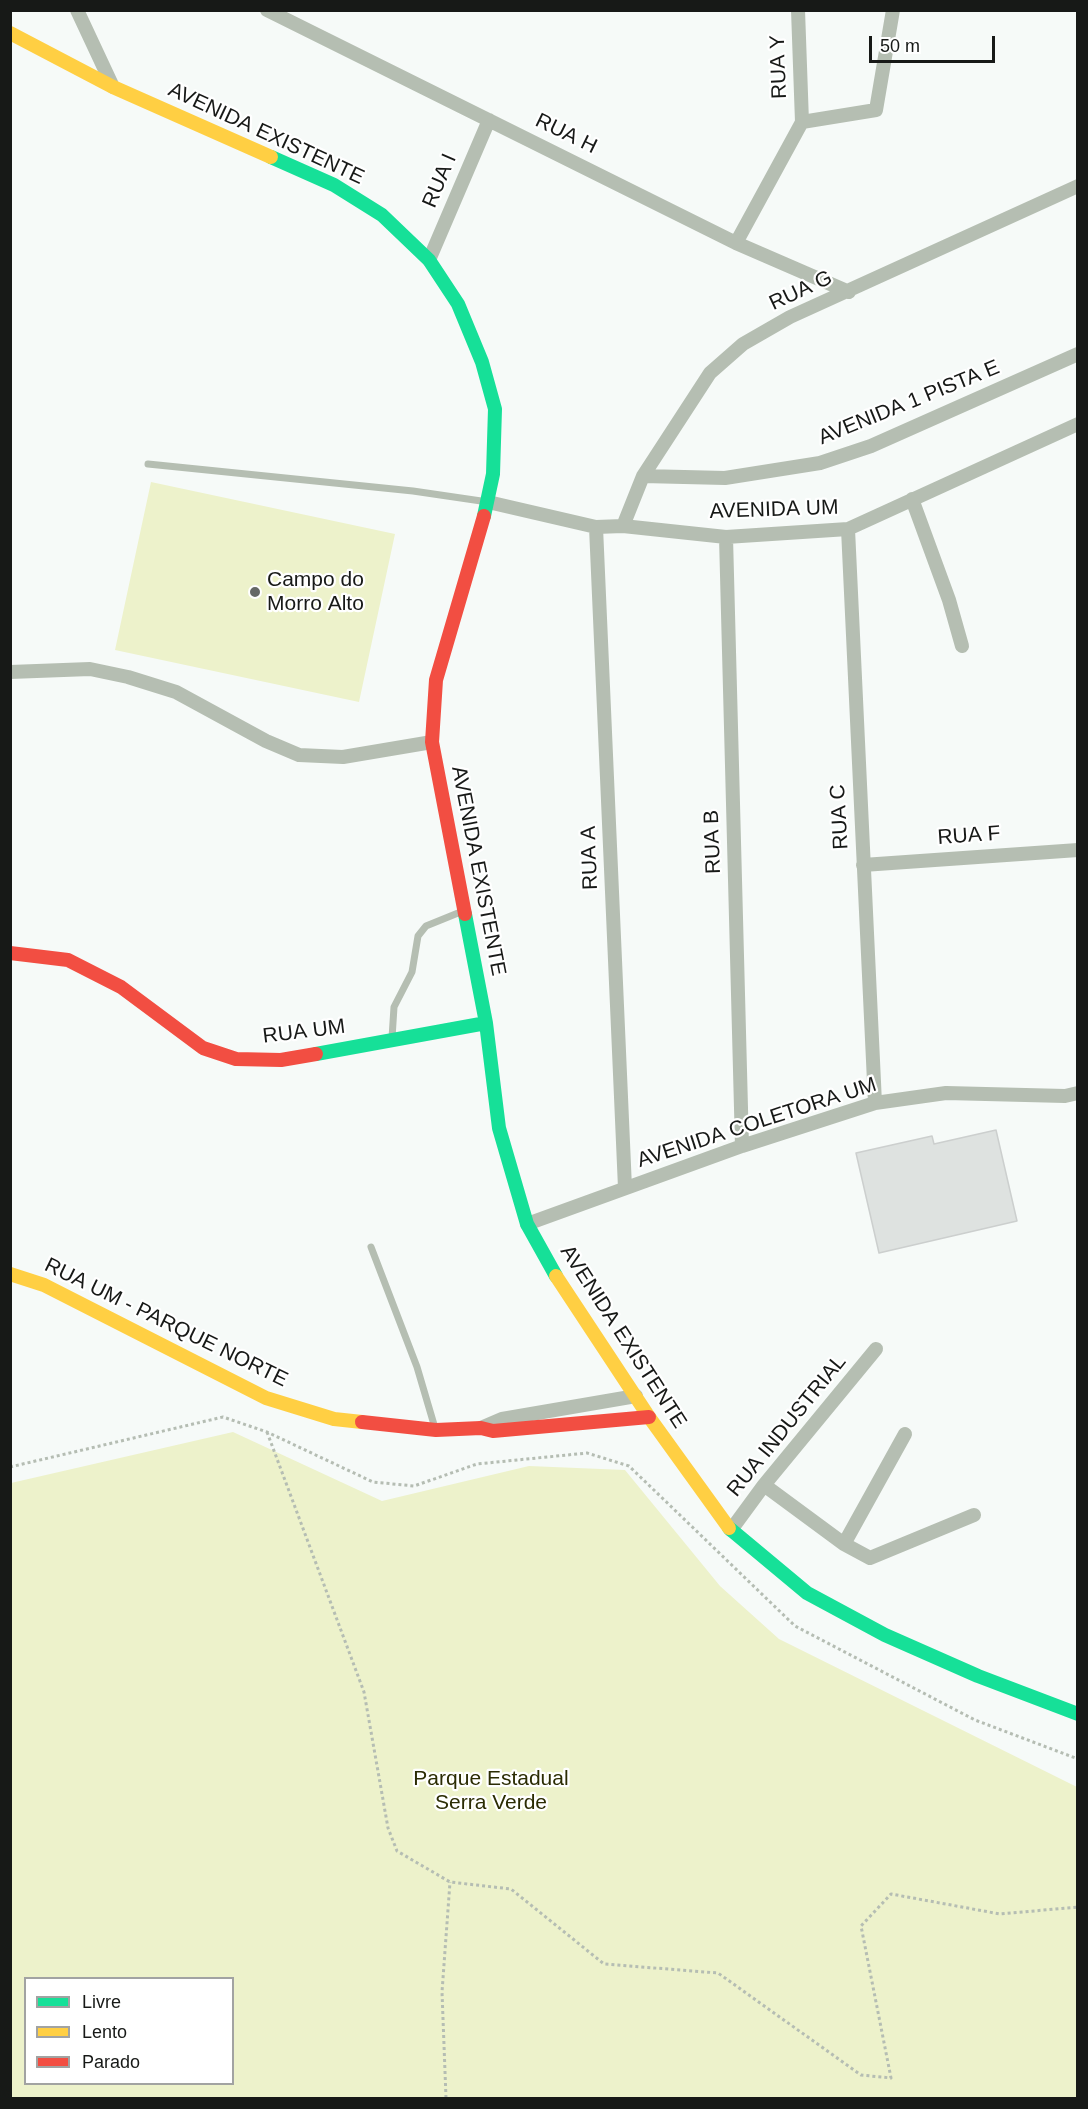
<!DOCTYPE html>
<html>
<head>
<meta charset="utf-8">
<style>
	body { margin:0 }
	#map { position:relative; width:1088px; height:2109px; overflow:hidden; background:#f6faf8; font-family:Arial,sans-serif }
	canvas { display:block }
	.frame { position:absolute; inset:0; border:12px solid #171917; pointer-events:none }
	.legend { position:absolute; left:24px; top:1977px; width:210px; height:108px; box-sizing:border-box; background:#fff; border:2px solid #a2a3a2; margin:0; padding:8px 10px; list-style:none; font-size:18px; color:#171917 }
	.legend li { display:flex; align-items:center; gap:12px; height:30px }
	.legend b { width:30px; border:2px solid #a2a3a2 }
	.scale { position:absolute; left:869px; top:36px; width:126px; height:27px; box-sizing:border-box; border:3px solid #171917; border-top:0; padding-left:8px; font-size:18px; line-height:21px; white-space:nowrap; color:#171917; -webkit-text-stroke:4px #fff; paint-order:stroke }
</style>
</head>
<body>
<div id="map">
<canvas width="1088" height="2109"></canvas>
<div class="frame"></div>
<ul class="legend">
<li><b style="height:8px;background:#16e098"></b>Livre</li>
<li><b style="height:8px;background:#ffcf43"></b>Lento</li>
<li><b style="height:8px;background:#f24e42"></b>Parado</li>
</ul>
<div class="scale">50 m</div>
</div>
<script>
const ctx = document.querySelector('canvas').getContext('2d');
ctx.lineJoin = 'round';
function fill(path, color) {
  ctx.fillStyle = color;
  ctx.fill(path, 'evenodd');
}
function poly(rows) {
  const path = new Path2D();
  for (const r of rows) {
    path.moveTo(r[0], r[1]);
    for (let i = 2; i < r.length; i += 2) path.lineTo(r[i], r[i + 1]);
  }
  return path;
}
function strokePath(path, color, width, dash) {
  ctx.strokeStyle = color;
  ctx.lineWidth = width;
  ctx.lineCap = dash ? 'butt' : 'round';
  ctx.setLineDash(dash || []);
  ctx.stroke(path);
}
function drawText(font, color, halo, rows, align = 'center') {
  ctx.font = font + ' Arial,sans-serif';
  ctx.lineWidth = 4.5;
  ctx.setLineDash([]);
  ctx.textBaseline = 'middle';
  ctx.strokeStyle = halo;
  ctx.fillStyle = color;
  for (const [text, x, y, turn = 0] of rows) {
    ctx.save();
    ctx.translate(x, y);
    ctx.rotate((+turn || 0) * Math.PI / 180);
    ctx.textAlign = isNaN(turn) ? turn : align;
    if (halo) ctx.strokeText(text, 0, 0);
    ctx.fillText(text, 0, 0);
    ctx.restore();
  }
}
const green = poly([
	[151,482,395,534,359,702,115,650],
	[233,1432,382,1501,529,1466,625,1470,720,1586,779,1639,1077,1787,1077,2098,11,2098,11,1483],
	[26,1978,232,1978,232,2084,26,2084]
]);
const building = poly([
	[996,1130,1017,1221,879,1253,856,1153,932,1136,934,1144,996,1130]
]);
const path = poly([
	[267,1432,364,1692,388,1828,397,1851,450,1882,511,1889,604,1964,718,1973,861,2075,891,2078,861,1926,891,1894,1000,1914,1078,1907],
	[10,1467,223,1417,267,1432,373,1482,414,1486,477,1464,587,1453,629,1466,795,1626,975,1720,1078,1759],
	[446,2098,442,1992,450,1882]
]);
const lane = poly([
	[148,464,413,491,488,502],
	[392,1038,394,1007,412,972,418,936,426,926,463,911],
	[371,1247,417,1367,435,1428]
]);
const street = poly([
	[77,10,113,87],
	[267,10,736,243,849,292],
	[798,10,802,122],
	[736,243,802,122,876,110,893,10],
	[429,260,489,120],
	[643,476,725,478,820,463,871,446,1078,354],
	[912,499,949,600,962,646],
	[488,502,596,527,623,526,726,537,848,529,1078,424],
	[623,526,643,476,710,373,743,344,790,317,1078,186],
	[596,527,625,1188],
	[848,529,875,1103],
	[726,537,742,1146],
	[10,672,90,669,128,677,176,692,266,741,299,755,343,757,432,742],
	[863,865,1078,850],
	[527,1224,742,1146,875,1103,946,1093,1065,1096,1078,1093],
	[481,1428,502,1419,636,1396],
	[764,1485,844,1544,870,1558,974,1515],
	[731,1530,764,1485,876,1349],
	[844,1544,905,1434]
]);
const fast = poly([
	[271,157,334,185,382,215,429,260,458,304,482,362,495,409,493,474,484,516],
	[465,914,486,1023,499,1128,527,1224,556,1276],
	[316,1054,486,1023],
	[729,1528,807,1593,885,1635,978,1676,1078,1714]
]);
const slow = poly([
	[10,33,113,87,271,157],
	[10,1274,44,1285,266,1398,334,1419,362,1422],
	[556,1276,649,1417,729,1528]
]);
const jam = poly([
	[465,914,432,742,436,680,484,516],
	[10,953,68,960,121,987,203,1048,236,1059,281,1060,316,1054],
	[362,1422,436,1430,481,1428,493,1431,649,1417]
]);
const markers = [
	[255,592,6,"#656866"]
];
const streetNames = [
	["RUA Y",779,67,-92],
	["AVENIDA EXISTENTE",266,134,25],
	["RUA H",566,134,26],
	["RUA I",440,181,-67],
	["RUA G",801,291,-25],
	["AVENIDA 1 PISTA E",909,403,-22],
	["AVENIDA UM",774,510,-2],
	["RUA C",840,817,-93],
	["RUA F",969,836,-4],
	["RUA B",713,842,-92],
	["RUA A",590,858,-92],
	["AVENIDA EXISTENTE",478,871,79],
	["RUA UM",304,1032,-7],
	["AVENIDA COLETORA UM",757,1123,-18],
	["RUA UM - PARQUE NORTE",166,1323,26],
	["AVENIDA EXISTENTE",623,1337,57],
	["RUA INDUSTRIAL",787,1426,-51]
];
const poiNames = [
	["Campo do",267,580],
	["Morro Alto",267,604]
];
const parkNames = [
	["Parque Estadual",491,1779],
	["Serra Verde",491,1803]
];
fill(green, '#edf2cb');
fill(building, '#dee2e0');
strokePath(building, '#cccfce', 1.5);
strokePath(path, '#b5bdb3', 3, [3, 3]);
strokePath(lane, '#b5beb2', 7);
strokePath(street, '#b5beb2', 14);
strokePath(fast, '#16e098', 14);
strokePath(slow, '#ffcf43', 14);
strokePath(jam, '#f24e42', 14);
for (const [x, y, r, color] of markers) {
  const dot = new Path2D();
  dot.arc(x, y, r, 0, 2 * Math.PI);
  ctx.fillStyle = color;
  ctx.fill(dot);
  strokePath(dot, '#fff', 2);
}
drawText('21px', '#171917', '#fff', streetNames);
drawText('21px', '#171917', '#fff', poiNames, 'left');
drawText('21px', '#2b2c03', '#fff', parkNames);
</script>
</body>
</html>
